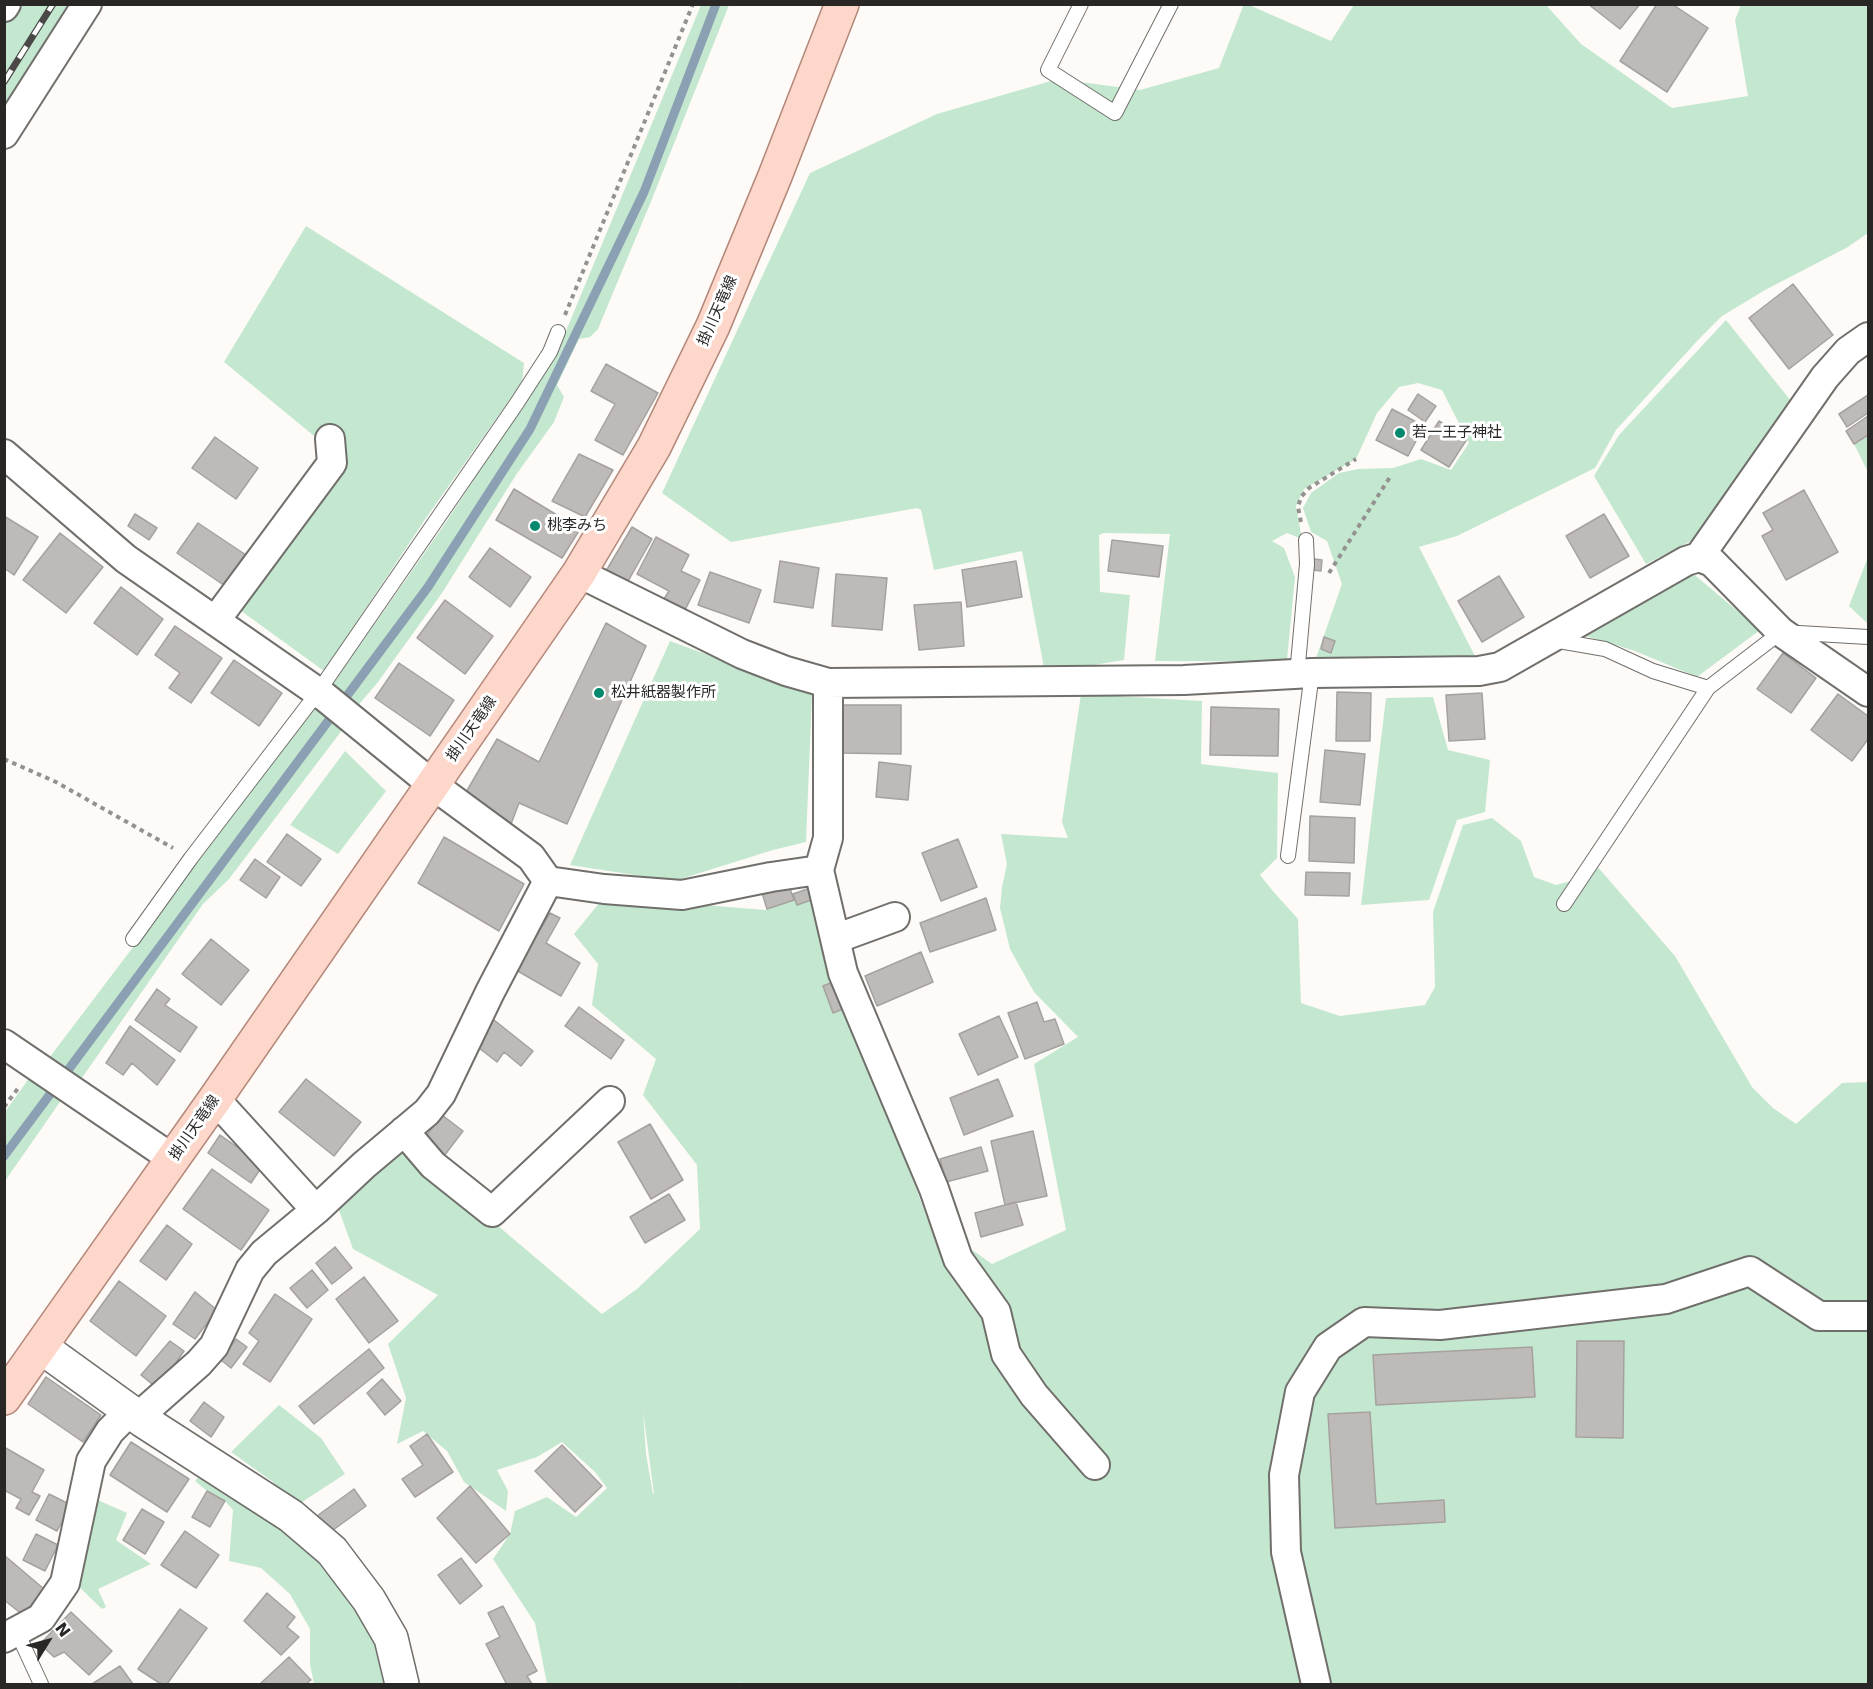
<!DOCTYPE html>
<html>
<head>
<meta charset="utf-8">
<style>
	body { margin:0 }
	#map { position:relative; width:1873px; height:1689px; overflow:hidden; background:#fdfaf7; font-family:"DejaVu Sans",sans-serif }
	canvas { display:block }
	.frame { position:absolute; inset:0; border:6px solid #282726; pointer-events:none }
	.north { position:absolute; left:18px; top:1611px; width:60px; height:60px; -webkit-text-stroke:4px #fff; paint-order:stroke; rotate:53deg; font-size:16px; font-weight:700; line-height:24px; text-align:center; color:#282726 }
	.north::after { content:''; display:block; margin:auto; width:21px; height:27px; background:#282726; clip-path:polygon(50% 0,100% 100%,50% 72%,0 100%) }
</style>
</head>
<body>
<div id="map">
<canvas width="1873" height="1689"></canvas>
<div class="frame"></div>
<div class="north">N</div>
</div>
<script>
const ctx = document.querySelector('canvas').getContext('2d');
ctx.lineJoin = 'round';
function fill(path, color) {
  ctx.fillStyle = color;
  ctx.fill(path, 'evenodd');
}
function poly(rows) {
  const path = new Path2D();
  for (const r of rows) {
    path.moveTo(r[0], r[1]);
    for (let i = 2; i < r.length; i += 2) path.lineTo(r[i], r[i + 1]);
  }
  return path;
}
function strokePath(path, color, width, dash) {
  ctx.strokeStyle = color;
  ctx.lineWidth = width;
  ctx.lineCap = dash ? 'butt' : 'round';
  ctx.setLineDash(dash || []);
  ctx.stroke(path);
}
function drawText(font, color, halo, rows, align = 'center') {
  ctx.font = font + ' "DejaVu Sans","Noto Sans JP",sans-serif';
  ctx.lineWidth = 6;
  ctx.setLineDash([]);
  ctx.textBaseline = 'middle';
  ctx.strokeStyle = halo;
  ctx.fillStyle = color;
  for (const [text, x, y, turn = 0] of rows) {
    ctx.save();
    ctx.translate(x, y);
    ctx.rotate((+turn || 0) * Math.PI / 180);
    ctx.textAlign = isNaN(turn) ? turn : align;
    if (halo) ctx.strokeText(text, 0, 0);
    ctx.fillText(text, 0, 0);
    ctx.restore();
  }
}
const green = poly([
	[1244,4,1249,5,1331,41,1354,5,1546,5,1581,44,1672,108,1748,96,1735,20,1741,5,1868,5,1868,233,1848,247,1765,290,1722,316,1698,340,1616,430,1595,468,1457,536,1419,547,1478,662,1155,661,1170,534,1104,533,1099,535,1100,592,1130,595,1124,660,1045,673,1022,551,934,570,921,510,917,508,731,542,662,493,810,173,937,114,1058,79,1140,90,1219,68],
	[1418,383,1442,390,1469,443,1451,470,1421,459,1393,468,1358,469,1339,473,1311,493,1303,508,1311,532,1327,541,1342,584,1315,661,1287,660,1295,577,1284,548,1272,541,1287,533,1302,539,1296,506,1304,489,1356,459,1377,413,1399,387],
	[14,5,85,5,5,134,5,20],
	[701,5,729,5,652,199,598,329,590,337,579,339,557,385,564,397,554,422,516,475,442,593,378,682,355,709,330,688,442,528,549,365,566,331],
	[306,226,524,363,522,382,426,518,324,671,237,608,330,449,224,362],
	[1726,320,1791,401,1752,460,1693,540,1646,564,1594,476,1619,435],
	[1868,436,1868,472,1854,444],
	[1868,557,1868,624,1849,606],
	[1690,571,1760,630,1697,677,1635,651,1570,631],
	[670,641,812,693,806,842,773,850,674,881,570,865],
	[1081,694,1202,701,1201,764,1278,773,1277,858,1260,875,1272,890,1298,919,1301,1003,1340,1016,1425,1005,1435,987,1433,912,1463,825,1492,818,1521,841,1534,877,1556,885,1578,879,1596,865,1675,956,1752,1087,1773,1108,1796,1124,1842,1083,1868,1082,1868,1684,739,1684,740,1681,738,1684,547,1684,535,1623,493,1559,510,1534,515,1511,547,1497,576,1517,607,1488,595,1472,562,1442,537,1457,497,1470,508,1491,506,1511,464,1482,447,1451,423,1431,397,1444,406,1398,388,1344,438,1295,353,1249,336,1202,396,1145,497,1225,602,1314,637,1289,700,1229,697,1165,643,1095,656,1059,592,1005,598,964,574,934,604,897,766,910,816,884,839,977,927,1218,992,1264,1066,1230,1034,1064,1078,1037,1034,992,1010,949,1000,908,1002,887,1007,864,1001,834,1068,838,1062,822],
	[643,1411,654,1494,653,1494,646,1454],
	[1433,697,1448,750,1490,760,1485,812,1457,820,1429,900,1361,905,1386,698],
	[321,699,349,721,229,879,203,904,77,1085,46,1062],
	[345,751,386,791,338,854,290,825],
	[30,1077,62,1099,5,1181,5,1112],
	[279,1405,321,1438,345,1474,293,1508,273,1482,231,1452],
	[200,1475,316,1542,372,1620,394,1684,314,1684,310,1664,310,1629,290,1594,261,1568,229,1561,233,1510,225,1501,207,1491,195,1481],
	[93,1498,127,1513,116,1540,151,1564,98,1589,106,1607,102,1609,74,1582]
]);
const stream = poly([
	[4,1156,428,587,530,429,644,192,716,4]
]);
const building = poly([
	[1588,4,1640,4,1620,29,1588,4],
	[1657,4,1672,4,1708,28,1667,92,1620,61,1657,4],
	[1793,284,1833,335,1789,369,1749,318,1793,284],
	[606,364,658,393,623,455,595,440,615,404,591,391,606,364],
	[1418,394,1436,406,1425,422,1408,410,1418,394],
	[1868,395,1868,413,1847,427,1839,414,1868,395],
	[1392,409,1424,426,1408,456,1376,440,1392,409],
	[1868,416,1868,435,1854,444,1846,431,1868,416],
	[1439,421,1467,439,1449,467,1421,450,1439,421],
	[215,437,258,468,236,499,192,468,215,437],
	[579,454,613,470,585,517,552,501,579,454],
	[514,489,580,529,562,558,496,520,514,489],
	[1804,490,1838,552,1786,580,1762,536,1773,530,1763,513,1804,490],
	[135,514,157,528,149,540,128,526,135,514],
	[1604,514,1629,556,1590,578,1566,536,1604,514],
	[4,516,38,537,14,575,4,568,4,516],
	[198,523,246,555,225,586,177,553,198,523],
	[632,527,652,539,627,583,606,571,632,527],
	[60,533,103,567,66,613,23,580,60,533],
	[656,537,689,555,681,571,700,580,685,610,664,599,669,591,637,574,656,537],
	[1112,540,1163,546,1159,577,1108,571,1112,540],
	[490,548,531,577,510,607,469,577,490,548],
	[1314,559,1322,560,1321,571,1313,570,1314,559],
	[780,561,819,568,813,608,774,602,780,561],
	[1016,561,1022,597,967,607,962,570,1016,561],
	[710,572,761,590,749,623,698,605,710,572],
	[836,574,887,578,882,630,832,626,836,574],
	[1499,576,1524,617,1482,642,1458,601,1499,576],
	[121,587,163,619,137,655,94,623,121,587],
	[445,600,493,636,465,674,417,638,445,600],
	[961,602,964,646,919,650,914,605,961,602],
	[606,623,646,646,567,824,519,803,511,824,465,794,497,739,539,762,606,623],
	[175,626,222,658,191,703,169,688,180,673,155,655,175,626],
	[1324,637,1335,641,1331,653,1321,649,1324,637],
	[1783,653,1816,678,1791,713,1757,689,1783,653],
	[234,660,282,693,259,726,211,693,234,660],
	[399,663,454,700,430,736,375,698,399,663],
	[1337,692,1371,693,1370,741,1336,741,1337,692],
	[1482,693,1485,739,1449,741,1446,695,1482,693],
	[1838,694,1868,716,1868,739,1852,761,1811,730,1838,694],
	[840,705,901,705,901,754,840,753,840,705],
	[1211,707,1279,709,1278,756,1210,755,1211,707],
	[1325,750,1365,754,1360,805,1320,802,1325,750],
	[879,762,911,766,908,800,876,797,879,762],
	[1310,816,1355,818,1354,863,1309,861,1310,816],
	[287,834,321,859,301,886,267,862,287,834],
	[444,837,524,884,499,931,418,883,444,837],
	[958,839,977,887,941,901,922,853,958,839],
	[255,859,280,877,266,898,240,880,255,859],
	[1306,872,1350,873,1349,896,1305,895,1306,872],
	[786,877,794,900,767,909,760,886,786,877],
	[813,887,817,898,797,905,793,894,813,887],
	[986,898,996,930,930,952,920,923,986,898],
	[550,913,560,918,546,943,580,963,561,996,516,970,550,913],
	[211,939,249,970,221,1005,182,974,211,939],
	[921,952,933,982,877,1006,865,976,921,952],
	[838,980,848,1007,833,1013,823,986,838,980],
	[157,989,170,999,165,1005,197,1027,180,1052,135,1020,157,989],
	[1037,1002,1044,1022,1055,1019,1064,1044,1025,1059,1008,1013,1037,1002],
	[579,1007,624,1040,611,1059,565,1026,579,1007],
	[489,1016,533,1051,521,1066,504,1052,497,1062,470,1041,489,1016],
	[999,1016,1018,1057,978,1075,959,1034,999,1016],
	[130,1026,175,1060,157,1085,132,1063,123,1075,106,1063,130,1026],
	[306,1079,361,1122,334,1156,279,1112,306,1079],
	[998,1079,1013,1116,964,1135,950,1098,998,1079],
	[442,1115,463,1131,444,1156,423,1140,442,1115],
	[650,1124,683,1180,651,1199,618,1142,650,1124],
	[1033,1131,1047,1196,1005,1205,991,1141,1033,1131],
	[220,1135,263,1165,251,1183,208,1153,220,1135],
	[981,1147,988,1171,946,1182,940,1159,981,1147],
	[212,1169,269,1210,241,1250,183,1209,212,1169],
	[669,1194,685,1220,645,1243,630,1217,669,1194],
	[1016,1202,1023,1225,981,1237,975,1213,1016,1202],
	[167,1225,192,1244,166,1280,140,1261,167,1225],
	[335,1247,352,1268,332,1284,316,1263,335,1247],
	[312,1270,328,1290,307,1308,290,1288,312,1270],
	[364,1277,398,1321,369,1343,336,1299,364,1277],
	[119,1281,166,1316,136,1356,90,1321,119,1281],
	[195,1292,217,1310,195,1339,173,1324,195,1292],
	[275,1294,312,1319,270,1382,243,1364,259,1341,249,1333,275,1294],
	[236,1339,247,1347,231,1368,221,1360,236,1339],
	[170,1341,184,1351,158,1389,141,1375,170,1341],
	[1577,1341,1624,1341,1623,1438,1576,1437,1577,1341],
	[1532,1347,1535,1397,1376,1405,1373,1355,1532,1347],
	[369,1349,384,1368,314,1424,299,1406,369,1349],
	[46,1377,101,1415,83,1442,28,1404,46,1377],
	[382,1379,401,1401,385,1415,367,1393,382,1379],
	[204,1402,224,1417,211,1437,190,1421,204,1402],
	[1370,1412,1376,1504,1444,1500,1445,1522,1335,1528,1328,1414,1370,1412],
	[427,1434,453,1472,415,1497,402,1479,423,1465,410,1446,427,1434],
	[131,1442,189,1479,167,1512,110,1475,131,1442],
	[562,1445,602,1486,575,1512,535,1471,562,1445],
	[4,1447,44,1470,32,1492,40,1496,29,1515,16,1508,21,1499,4,1490,4,1447],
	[470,1486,510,1534,476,1563,437,1518,470,1486],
	[354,1489,366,1506,329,1533,317,1516,354,1489],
	[207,1491,225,1501,210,1527,192,1517,207,1491],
	[49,1494,71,1505,57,1531,36,1520,49,1494],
	[142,1509,164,1522,145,1554,123,1540,142,1509],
	[185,1531,219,1555,196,1588,161,1565,185,1531],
	[36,1534,58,1545,45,1571,23,1560,36,1534],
	[4,1555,44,1589,23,1615,4,1600,4,1555],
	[461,1558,482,1586,460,1604,438,1575,461,1558],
	[267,1593,295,1617,287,1627,299,1637,281,1655,244,1621,267,1593],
	[503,1606,537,1671,527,1676,532,1684,504,1684,506,1683,486,1644,500,1637,488,1613,503,1606],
	[180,1609,207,1628,167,1684,161,1684,138,1669,180,1609],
	[71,1612,112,1651,89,1675,64,1652,54,1657,40,1644,71,1612],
	[289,1657,311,1680,306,1684,262,1684,261,1683,289,1657],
	[120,1666,133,1684,92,1684,120,1666]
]);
const path = poly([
	[565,315,693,4],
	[1301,522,1298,507,1301,497,1309,488,1356,459],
	[1329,573,1390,477],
	[4,759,56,782,173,848],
	[4,1107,19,1087]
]);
const lane = poly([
	[1081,4,1048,70,1115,113,1171,4],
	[1553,640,1605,649,1653,671,1708,688],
	[1297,675,1307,564,1306,540],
	[1288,856,1312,673],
	[1564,904,1708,688,1781,632,1868,637],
	[133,939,191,858,318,692,517,403,550,352,558,332],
	[17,1632,41,1684]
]);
const street = poly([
	[4,7,6,4],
	[4,134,87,4],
	[4,454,126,559,325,697,433,785,531,857,548,881,604,889,682,895,771,877,819,870,828,838,828,683],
	[1699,557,1825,377,1848,351,1868,337],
	[579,573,742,654,786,671,828,683,1184,680,1312,673,1479,671,1500,667,1686,561,1699,557,1712,562,1781,632,1868,692],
	[215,621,332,463,330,439],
	[819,870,843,973,934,1189,958,1259,996,1312,1006,1354,1034,1395,1095,1465],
	[835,939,895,917],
	[4,1044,173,1159],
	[215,1099,316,1210],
	[404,1131,433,1165,492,1212,610,1101],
	[138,1417,199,1363,214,1346,250,1270,264,1253,316,1210,364,1165,427,1112,441,1094,490,992,548,881],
	[4,1638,41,1618,65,1583,91,1461,110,1431,130,1411],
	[1316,1684,1286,1552,1284,1475,1300,1392,1328,1347,1364,1322,1440,1325,1666,1299,1750,1271,1819,1316,1868,1316]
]);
const secondary = poly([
	[41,1347,142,1420,291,1516,332,1551,369,1600,391,1638,402,1684]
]);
const primary = poly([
	[4,1398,215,1099,579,573,654,447,713,326,775,176,842,4]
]);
const rail = poly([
	[4,82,53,4]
]);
const markers = [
	[1400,433,6,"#04896e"],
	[535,526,6,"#04896e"],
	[599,693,6,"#04896e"]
];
const streetNames = [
	["掛川天竜線",718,311,-66],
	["掛川天竜線",472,729,-55],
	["掛川天竜線",195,1128,-55]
];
const poiNames = [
	["若一王子神社",1412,433],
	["桃李みち",547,526],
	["松井紙器製作所",611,693]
];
fill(green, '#c3e8cf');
strokePath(stream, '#8ca0b3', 9);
fill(building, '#bebab8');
strokePath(building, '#a5a19f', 1.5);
strokePath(lane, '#716f6c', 16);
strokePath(street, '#716f6c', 32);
strokePath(secondary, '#716f6c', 36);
strokePath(primary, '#b3887a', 36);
strokePath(path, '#949290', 4, [4.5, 4.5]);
strokePath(lane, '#fff', 14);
strokePath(street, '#fff', 28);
strokePath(secondary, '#fff', 33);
strokePath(primary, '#fed7cb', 33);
strokePath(rail, '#4a4947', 7);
strokePath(rail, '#fff', 4.5, [14]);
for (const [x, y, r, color] of markers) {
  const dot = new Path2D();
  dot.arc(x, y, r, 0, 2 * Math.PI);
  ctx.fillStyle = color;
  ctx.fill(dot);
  strokePath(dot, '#fff', 2);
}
drawText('15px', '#282726', '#fff', streetNames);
drawText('15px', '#282726', '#fff', poiNames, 'left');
</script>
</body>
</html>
